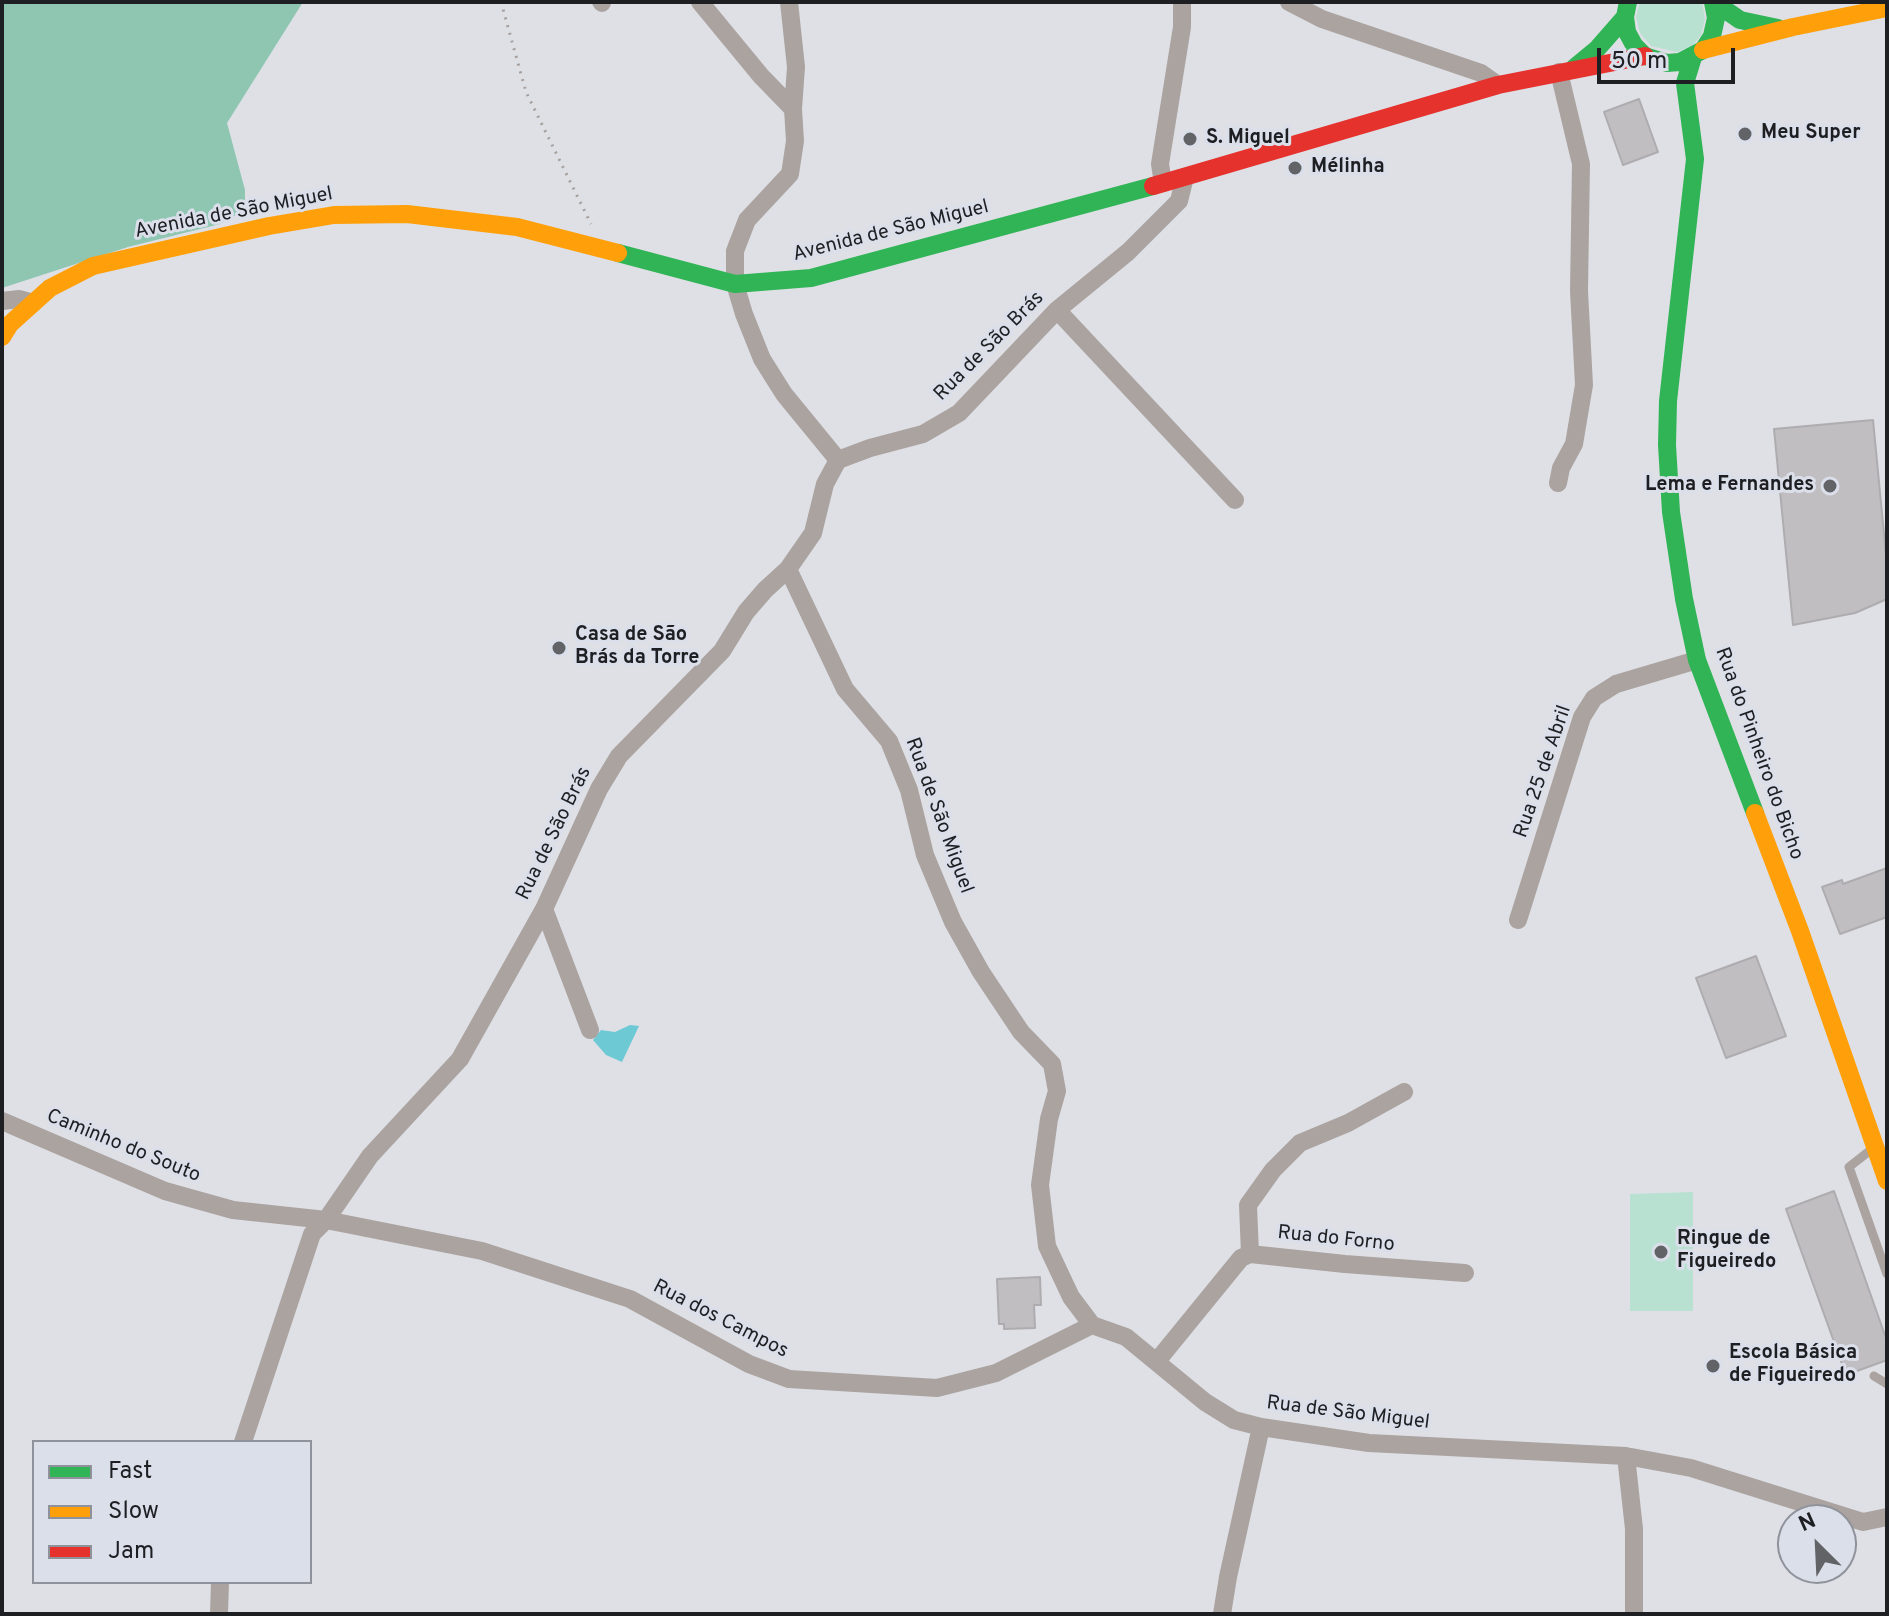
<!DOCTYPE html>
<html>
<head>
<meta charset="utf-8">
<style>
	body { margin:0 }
	#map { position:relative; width:1889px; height:1616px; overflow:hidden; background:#dee0e6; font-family:Overpass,sans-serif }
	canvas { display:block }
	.frame { position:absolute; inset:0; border:4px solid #1e1f23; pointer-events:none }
	.legend { position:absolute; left:32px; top:1440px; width:280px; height:144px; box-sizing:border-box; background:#dbdfea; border:2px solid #8f929a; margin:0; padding:10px 14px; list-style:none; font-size:24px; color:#1e1f23 }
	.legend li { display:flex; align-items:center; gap:16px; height:40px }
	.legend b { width:40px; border:2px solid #8f929a }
	.north { position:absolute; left:1777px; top:1504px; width:80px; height:80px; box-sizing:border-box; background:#dbdfea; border:2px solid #8f929a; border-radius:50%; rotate:336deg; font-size:22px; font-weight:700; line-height:32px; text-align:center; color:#1e1f23 }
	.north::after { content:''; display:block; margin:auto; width:28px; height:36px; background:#616367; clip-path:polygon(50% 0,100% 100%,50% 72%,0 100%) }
	.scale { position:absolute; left:1597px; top:48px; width:138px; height:36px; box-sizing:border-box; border:4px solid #1e1f23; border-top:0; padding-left:10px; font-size:24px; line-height:28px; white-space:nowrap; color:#1e1f23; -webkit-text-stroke:6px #dbdfea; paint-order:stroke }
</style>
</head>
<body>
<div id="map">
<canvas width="1889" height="1616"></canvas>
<div class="frame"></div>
<ul class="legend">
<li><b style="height:10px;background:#30b455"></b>Fast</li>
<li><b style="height:10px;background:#ff9f0a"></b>Slow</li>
<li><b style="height:10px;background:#e5322d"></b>Jam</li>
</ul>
<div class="north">N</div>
<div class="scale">50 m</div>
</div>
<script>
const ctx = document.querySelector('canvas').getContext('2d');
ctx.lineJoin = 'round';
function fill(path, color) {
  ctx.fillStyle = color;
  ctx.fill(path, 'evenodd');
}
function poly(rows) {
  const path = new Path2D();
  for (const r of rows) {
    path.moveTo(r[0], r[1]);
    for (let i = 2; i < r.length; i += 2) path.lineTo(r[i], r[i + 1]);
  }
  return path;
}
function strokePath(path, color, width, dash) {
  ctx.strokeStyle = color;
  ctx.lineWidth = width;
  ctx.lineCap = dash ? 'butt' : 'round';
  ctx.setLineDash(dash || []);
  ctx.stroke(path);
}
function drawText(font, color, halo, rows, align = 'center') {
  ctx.font = font + ' Overpass,sans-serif';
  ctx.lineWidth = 6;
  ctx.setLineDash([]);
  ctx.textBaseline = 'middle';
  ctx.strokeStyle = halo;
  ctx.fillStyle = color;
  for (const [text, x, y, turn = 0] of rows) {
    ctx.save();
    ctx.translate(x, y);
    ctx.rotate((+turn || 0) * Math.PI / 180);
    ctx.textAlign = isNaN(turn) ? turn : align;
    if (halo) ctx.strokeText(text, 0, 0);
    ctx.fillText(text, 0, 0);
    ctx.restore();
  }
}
const green = poly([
	[1640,2,1702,2,1705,19,1701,35,1693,45,1677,52,1651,46,1640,33,1636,17],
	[1693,1192,1693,1311,1630,1311,1630,1194]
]);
const forest = poly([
	[2,2,303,2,227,123,245,190,245,210,220,224,128,247,2,288]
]);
const water = poly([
	[630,1025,639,1026,622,1062,606,1055,593,1040,601,1030,615,1032]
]);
const building = poly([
	[1639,99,1658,152,1623,165,1604,112,1639,99],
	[1873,420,1887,565,1887,599,1855,613,1793,625,1774,429,1873,420],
	[1887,868,1887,917,1840,934,1822,887,1842,880,1843,884,1887,868],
	[1756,956,1786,1036,1726,1058,1696,978,1756,956],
	[1834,1191,1887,1341,1887,1360,1846,1375,1786,1209,1834,1191],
	[1040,1277,1041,1305,1034,1305,1035,1328,1004,1329,1004,1324,999,1324,997,1279,1040,1277]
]);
const path = poly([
	[501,2,526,92,591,224]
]);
const lane = poly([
	[1872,1149,1849,1167,1887,1274],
	[1874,1376,1887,1384]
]);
const street = poly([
	[601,2,602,3],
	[700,2,761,76,793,109],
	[789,2,796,67,793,109,795,141,790,174,747,220,735,251,735,284,744,314,762,359,784,394,838,460],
	[1289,2,1322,19,1481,73,1498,85],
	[1163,183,1160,164,1182,27,1182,2],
	[2,301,19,299,33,303],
	[1057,310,1235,500],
	[1558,483,1561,468,1574,444,1584,385,1579,291,1581,164,1559,72],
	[788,569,845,689,889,741,909,790,925,855,953,922,981,972,1021,1032,1052,1064,1057,1091,1049,1119,1040,1185,1047,1246,1071,1297,1092,1325,1126,1337,1205,1402,1234,1420,1261,1427,1369,1443,1626,1456,1691,1468,1863,1522,1887,1517],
	[544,909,590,1030],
	[1518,920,1582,717,1594,698,1616,684,1697,660],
	[2,1121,165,1191,233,1210,326,1220,482,1251,630,1299,749,1364,789,1379,937,1388,996,1373,1092,1325],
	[1250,1254,1248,1205,1273,1170,1300,1143,1348,1123,1404,1092],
	[1157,1361,1241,1258,1250,1254,1345,1264,1465,1273],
	[243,1442,312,1234,326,1220,370,1156,460,1059,544,909,599,789,619,756,722,651,746,612,765,590,788,569,813,533,825,484,838,460,870,448,923,434,959,413,1057,310,1128,252,1179,201,1185,177],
	[1626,1456,1634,1529,1634,1614],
	[219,1614,220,1582],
	[1222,1614,1228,1577,1261,1427]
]);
const fast = poly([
	[1628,2,1625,17,1627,32,1634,45,1645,56,1667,63,1680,62,1703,50,1712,36,1716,18,1713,2],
	[1714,2,1740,20,1778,28],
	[1693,57,1685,83,1695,159,1668,401,1667,445,1671,512,1684,599,1697,660,1755,813],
	[1574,68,1597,49,1625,17],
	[618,253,735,284,811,278,1153,186]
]);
const slow = poly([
	[1703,50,1793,27,1887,8],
	[2,337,10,324,50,288,93,266,269,226,334,215,407,214,517,227,618,253],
	[1755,813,1800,931,1887,1181]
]);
const jam = poly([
	[1153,186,1498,85,1645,56]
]);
const markers = [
	[1745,134,8,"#616367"],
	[1190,139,8,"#616367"],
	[1295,168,8,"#616367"],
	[1830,486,8,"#616367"],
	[559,648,8,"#616367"],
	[1661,1252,8,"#616367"],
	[1713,1366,8,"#616367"]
];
const poiNames = [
	["Meu Super",1761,134],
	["S. Miguel",1206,139],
	["Mélinha",1311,168],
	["Lema e Fernandes",1814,486,"right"],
	["Casa de São",575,636],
	["Brás da Torre",575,659],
	["Ringue de",1677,1240],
	["Figueiredo",1677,1263],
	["Escola Básica",1729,1354],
	["de Figueiredo",1729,1377]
];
const streetNames = [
	["Avenida de São Miguel",234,214,-11],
	["Avenida de São Miguel",891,232,-14],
	["Rua de São Brás",990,347,-45],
	["Rua do Pinheiro do Bicho",1758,754,70],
	["Rua 25 de Abril",1544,772,-71],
	["Rua de São Miguel",938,816,70],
	["Rua de São Brás",555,834,-64],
	["Caminho do Souto",123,1147,22],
	["Rua do Forno",1336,1240,6],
	["Rua dos Campos",720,1320,27],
	["Rua de São Miguel",1348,1414,7]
];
fill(green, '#b8e1d1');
fill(forest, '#8ec6b2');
fill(water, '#6dc9d4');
fill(building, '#c0bec1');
strokePath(building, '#aeacae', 2);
strokePath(path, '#a7a09f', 3, [2, 6]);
strokePath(lane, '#aba3a0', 9);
strokePath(street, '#aba3a0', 18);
strokePath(fast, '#30b455', 18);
strokePath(slow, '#ff9f0a', 18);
strokePath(jam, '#e5322d', 18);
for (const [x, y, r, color] of markers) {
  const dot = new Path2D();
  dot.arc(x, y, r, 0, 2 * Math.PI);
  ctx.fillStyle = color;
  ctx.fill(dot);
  strokePath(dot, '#dbdfea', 3);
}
drawText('bold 20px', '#1e1f23', '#dbdfea', poiNames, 'left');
drawText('20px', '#1e1f23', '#dbdfea', streetNames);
</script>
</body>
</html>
